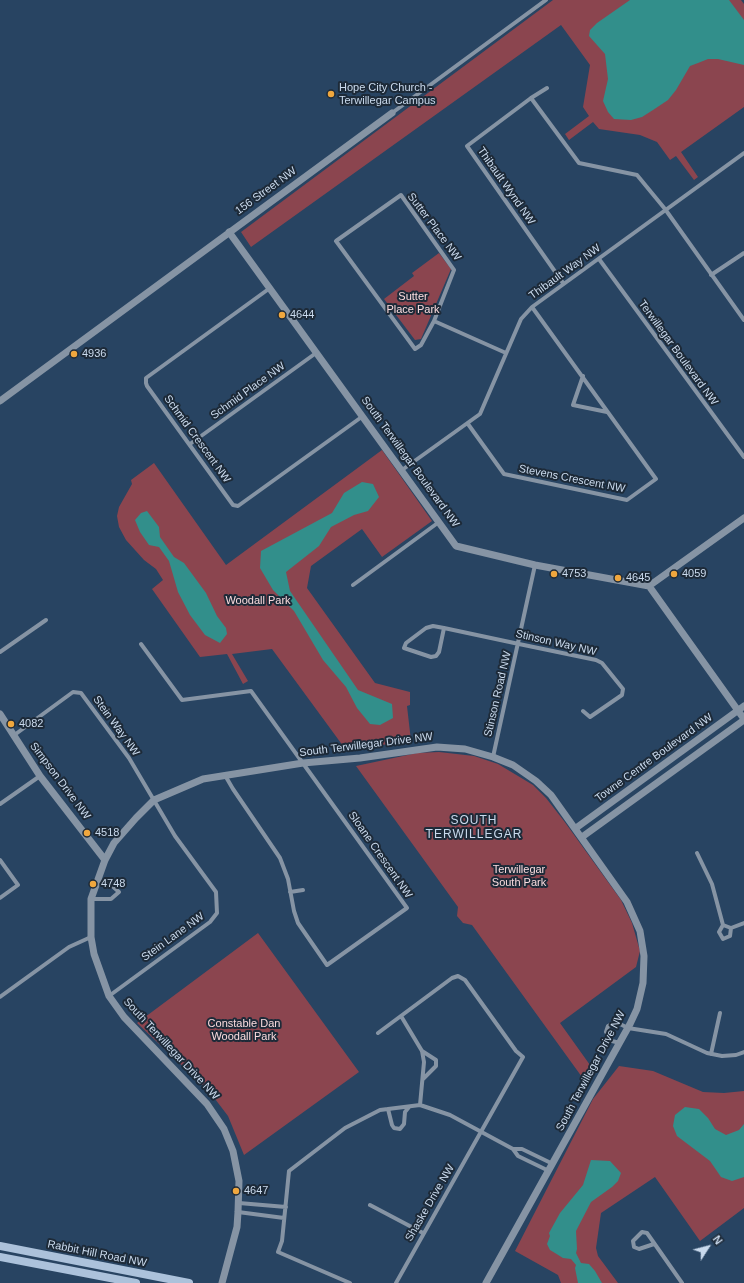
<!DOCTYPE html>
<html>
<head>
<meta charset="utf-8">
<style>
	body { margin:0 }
	#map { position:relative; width:744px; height:1283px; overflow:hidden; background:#284462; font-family:Arial,sans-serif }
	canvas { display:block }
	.north { position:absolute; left:688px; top:1227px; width:40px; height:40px; -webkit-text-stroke:3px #1d2a38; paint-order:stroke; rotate:54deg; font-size:11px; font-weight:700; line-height:16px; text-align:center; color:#cadaed }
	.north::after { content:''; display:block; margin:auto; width:14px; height:18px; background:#cadaed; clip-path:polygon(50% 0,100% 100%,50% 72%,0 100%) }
</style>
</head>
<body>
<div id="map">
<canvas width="744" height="1283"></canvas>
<div class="north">N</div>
</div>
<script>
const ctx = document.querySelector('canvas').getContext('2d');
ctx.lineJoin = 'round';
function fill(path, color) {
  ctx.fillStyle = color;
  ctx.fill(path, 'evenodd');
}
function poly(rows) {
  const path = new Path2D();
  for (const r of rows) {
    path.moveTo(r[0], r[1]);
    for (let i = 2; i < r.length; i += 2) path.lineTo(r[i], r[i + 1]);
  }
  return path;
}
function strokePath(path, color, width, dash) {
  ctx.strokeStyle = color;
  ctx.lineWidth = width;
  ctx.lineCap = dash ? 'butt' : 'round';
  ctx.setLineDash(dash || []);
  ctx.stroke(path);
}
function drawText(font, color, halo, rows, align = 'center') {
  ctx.font = font + ' Arial,sans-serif';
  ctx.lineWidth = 4;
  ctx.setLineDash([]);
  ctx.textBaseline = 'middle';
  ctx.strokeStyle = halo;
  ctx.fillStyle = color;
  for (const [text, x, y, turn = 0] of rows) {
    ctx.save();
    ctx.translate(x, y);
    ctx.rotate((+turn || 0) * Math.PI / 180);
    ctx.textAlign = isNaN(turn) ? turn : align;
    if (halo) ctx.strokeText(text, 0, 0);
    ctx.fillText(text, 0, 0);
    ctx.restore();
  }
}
const green = poly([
	[553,0,741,0,744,4,744,107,681,152,698,177,694,180,676,156,670,160,657,142,640,135,599,129,593,122,569,140,565,134,589,116,583,107,590,65,561,25,251,247,241,232],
	[439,253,451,269,421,339,415,340,384,299,414,276,412,273],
	[382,450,432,521,382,557,362,529,311,566,307,588,375,683,410,692,410,705,407,706,411,741,346,750,272,649,232,654,248,681,243,684,227,654,200,657,152,589,163,580,156,569,144,560,126,540,119,527,117,516,119,507,132,484,131,480,154,463,226,565],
	[439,752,474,756,498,764,533,785,546,798,564,821,621,900,632,923,640,951,636,967,560,1023,595,1072,587,1084,472,925,463,923,457,916,458,907,356,766,417,753],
	[258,933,359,1072,244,1155,228,1116,209,1091,137,1023],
	[619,1066,653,1071,703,1092,724,1093,744,1091,744,1208,700,1241,655,1177,601,1213,596,1248,598,1256,618,1283,561,1283,558,1275,515,1251,593,1099]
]);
const water = poly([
	[630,0,729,0,744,20,744,65,718,59,708,59,698,63,690,66,676,90,668,100,653,110,642,117,631,120,614,119,608,112,603,101,608,79,605,54,589,36,590,30,597,23],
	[362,482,373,484,379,497,368,511,354,515,331,527,319,546,286,572,290,591,358,690,392,704,393,718,380,725,370,724,357,708,346,687,323,660,294,611,273,590,260,568,261,551,332,513,344,493],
	[147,511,159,527,160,537,174,557,184,563,206,593,217,616,226,628,227,634,220,643,205,635,190,615,178,592,169,561,159,547,149,545,140,532,135,520,141,513],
	[685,1107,699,1109,708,1118,715,1129,726,1135,739,1130,744,1124,744,1177,732,1181,721,1177,710,1161,677,1136,673,1126,675,1115],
	[591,1160,610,1161,621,1173,618,1181,612,1187,591,1202,576,1231,577,1249,576,1253,581,1263,589,1264,595,1271,602,1283,578,1283,575,1268,576,1265,571,1259,563,1258,555,1253,550,1250,547,1244,550,1236,549,1233,560,1213,583,1185]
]);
const minor = poly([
	[531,98,547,88],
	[392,113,546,0],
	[401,195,454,270,434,321,421,345,415,349,336,241,401,195],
	[599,259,744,457],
	[711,275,744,253],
	[563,283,467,146,531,98,579,163,637,175,665,209,744,320],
	[270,288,146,378,146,383,147,386,233,505,238,506,363,416],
	[434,321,506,353],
	[583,376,573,405,607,412],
	[468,424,504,474,627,500,656,479,532,307],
	[190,444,316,353],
	[402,470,480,414,521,319,532,307,744,153],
	[353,585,439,522],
	[444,628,439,652,436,656,431,657,404,648,406,643,426,628,433,626,444,628,519,644,596,660,602,663,623,689,622,695,590,717,583,711],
	[141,644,182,700,251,691,407,908,327,965,298,923,294,911,288,879,280,858,233,789,226,777],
	[0,652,46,620],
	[13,736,73,692,81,693,129,758,175,836,216,892,217,913,210,922,109,996],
	[493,757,535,565],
	[0,804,40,776],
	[697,853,712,884,723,925,731,928,744,923],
	[0,860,18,885,0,898],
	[290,892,303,890],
	[91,899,111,899,119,892,110,884,97,883],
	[723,925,719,932,723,939,730,936,731,928],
	[0,997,69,947,91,937],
	[401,1016,422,1051,424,1062,420,1105],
	[378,1033,452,978,458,976,465,980,516,1051,523,1057,396,1283],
	[620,1043,612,1041,606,1032,608,1026,616,1022,628,1028,666,1034,707,1053,722,1056,736,1055,744,1052],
	[422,1051,436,1060,436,1066,423,1079],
	[711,1054,720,1013],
	[388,1109,392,1125,394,1128,400,1129,404,1124,405,1112,409,1107],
	[513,1149,518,1156,549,1171],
	[239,1203,286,1207],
	[370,1205,423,1233],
	[238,1212,284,1218],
	[654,1244,639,1249,634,1247,633,1241,642,1232,647,1233,682,1283],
	[350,1283,278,1252,282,1241,289,1171,345,1128,380,1110,420,1105,450,1115,513,1149,522,1149,553,1164]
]);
const tertiary = poly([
	[229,232,456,546,535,565,649,586],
	[0,401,392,113],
	[649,586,744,719],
	[649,586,744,518],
	[0,714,40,776,105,860],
	[576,828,744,706],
	[582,837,744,720],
	[222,1283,237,1227,238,1212,239,1181,233,1151,224,1129,207,1104,124,1017,109,996,94,954,91,937,91,899,105,860,114,843,136,818,154,800,203,779,303,763,360,758,437,747,465,749,493,757,513,765,536,781,551,795,627,902,640,931,644,956,643,983,637,1009,630,1024,486,1283]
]);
const secondary = poly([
	[0,1246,189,1283],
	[0,1257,136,1283]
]);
const markers = [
	[331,94,4,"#f0a73e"],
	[282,315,4,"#f0a73e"],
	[74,354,4,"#f0a73e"],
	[554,574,4,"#f0a73e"],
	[674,574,4,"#f0a73e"],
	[618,578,4,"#f0a73e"],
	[11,724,4,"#f0a73e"],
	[87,833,4,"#f0a73e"],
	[93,884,4,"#f0a73e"],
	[236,1191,4,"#f0a73e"]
];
const poiNames = [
	["Hope City Church -",339,88],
	["Terwillegar Campus",339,101],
	["4644",290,315],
	["4936",82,354],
	["4753",562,574],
	["4059",682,574],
	["4645",626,578],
	["4082",19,724],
	["4518",95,833],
	["4748",101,884],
	["4647",244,1191]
];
const streetNames = [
	["Thibault Wynd NW",506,186,55],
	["156 Street NW",266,191,-36],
	["Sutter Place NW",434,227,53],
	["Thibault Way NW",565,272,-36],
	["Terwillegar Boulevard NW",678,353,54],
	["Schmid Place NW",248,391,-36],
	["Schmid Crescent NW",197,439,54],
	["South Terwillegar Boulevard NW",410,462,54],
	["Stevens Crescent NW",572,479,11],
	["Stinson Way NW",556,643,13],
	["Stinson Road NW",498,694,-77],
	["Stein Way NW",116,726,54],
	["South Terwillegar Drive NW",366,745,-7],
	["Towne Centre Boulevard NW",654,758,-36],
	["Simpson Drive NW",60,781,53],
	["Sloane Crescent NW",380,855,55],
	["Stein Lane NW",173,937,-36],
	["South Terwillegar Drive NW",171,1049,47],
	["South Terwillegar Drive NW",591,1071,-62],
	["Shaske Drive NW",430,1203,-60],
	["Rabbit Hill Road NW",97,1254,11]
];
const parkNames = [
	["Sutter",413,297],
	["Place Park",413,310],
	["Woodall Park",258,601],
	["Terwillegar",519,870],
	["South Park",519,883],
	["Constable Dan",244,1024],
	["Woodall Park",244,1037]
];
const neighbourhoodNames = [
	["SOUTH",474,821],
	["TERWILLEGAR",474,835]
];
fill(green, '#8b454f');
fill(water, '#328f8b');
strokePath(minor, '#8694a4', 4);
strokePath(tertiary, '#8694a4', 7);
strokePath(secondary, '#acc2db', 8);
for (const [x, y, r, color] of markers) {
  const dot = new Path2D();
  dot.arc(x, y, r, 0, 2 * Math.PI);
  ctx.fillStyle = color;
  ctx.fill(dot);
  strokePath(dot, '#1d2a38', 1.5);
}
drawText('11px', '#cadaed', '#1d2a38', poiNames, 'left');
drawText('11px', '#cadaed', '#1d2a38', streetNames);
drawText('11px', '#fadbde', '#1d2a38', parkNames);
ctx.letterSpacing = '1px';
drawText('12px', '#cadaed', '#1d2a38', neighbourhoodNames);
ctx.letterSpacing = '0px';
</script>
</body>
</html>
